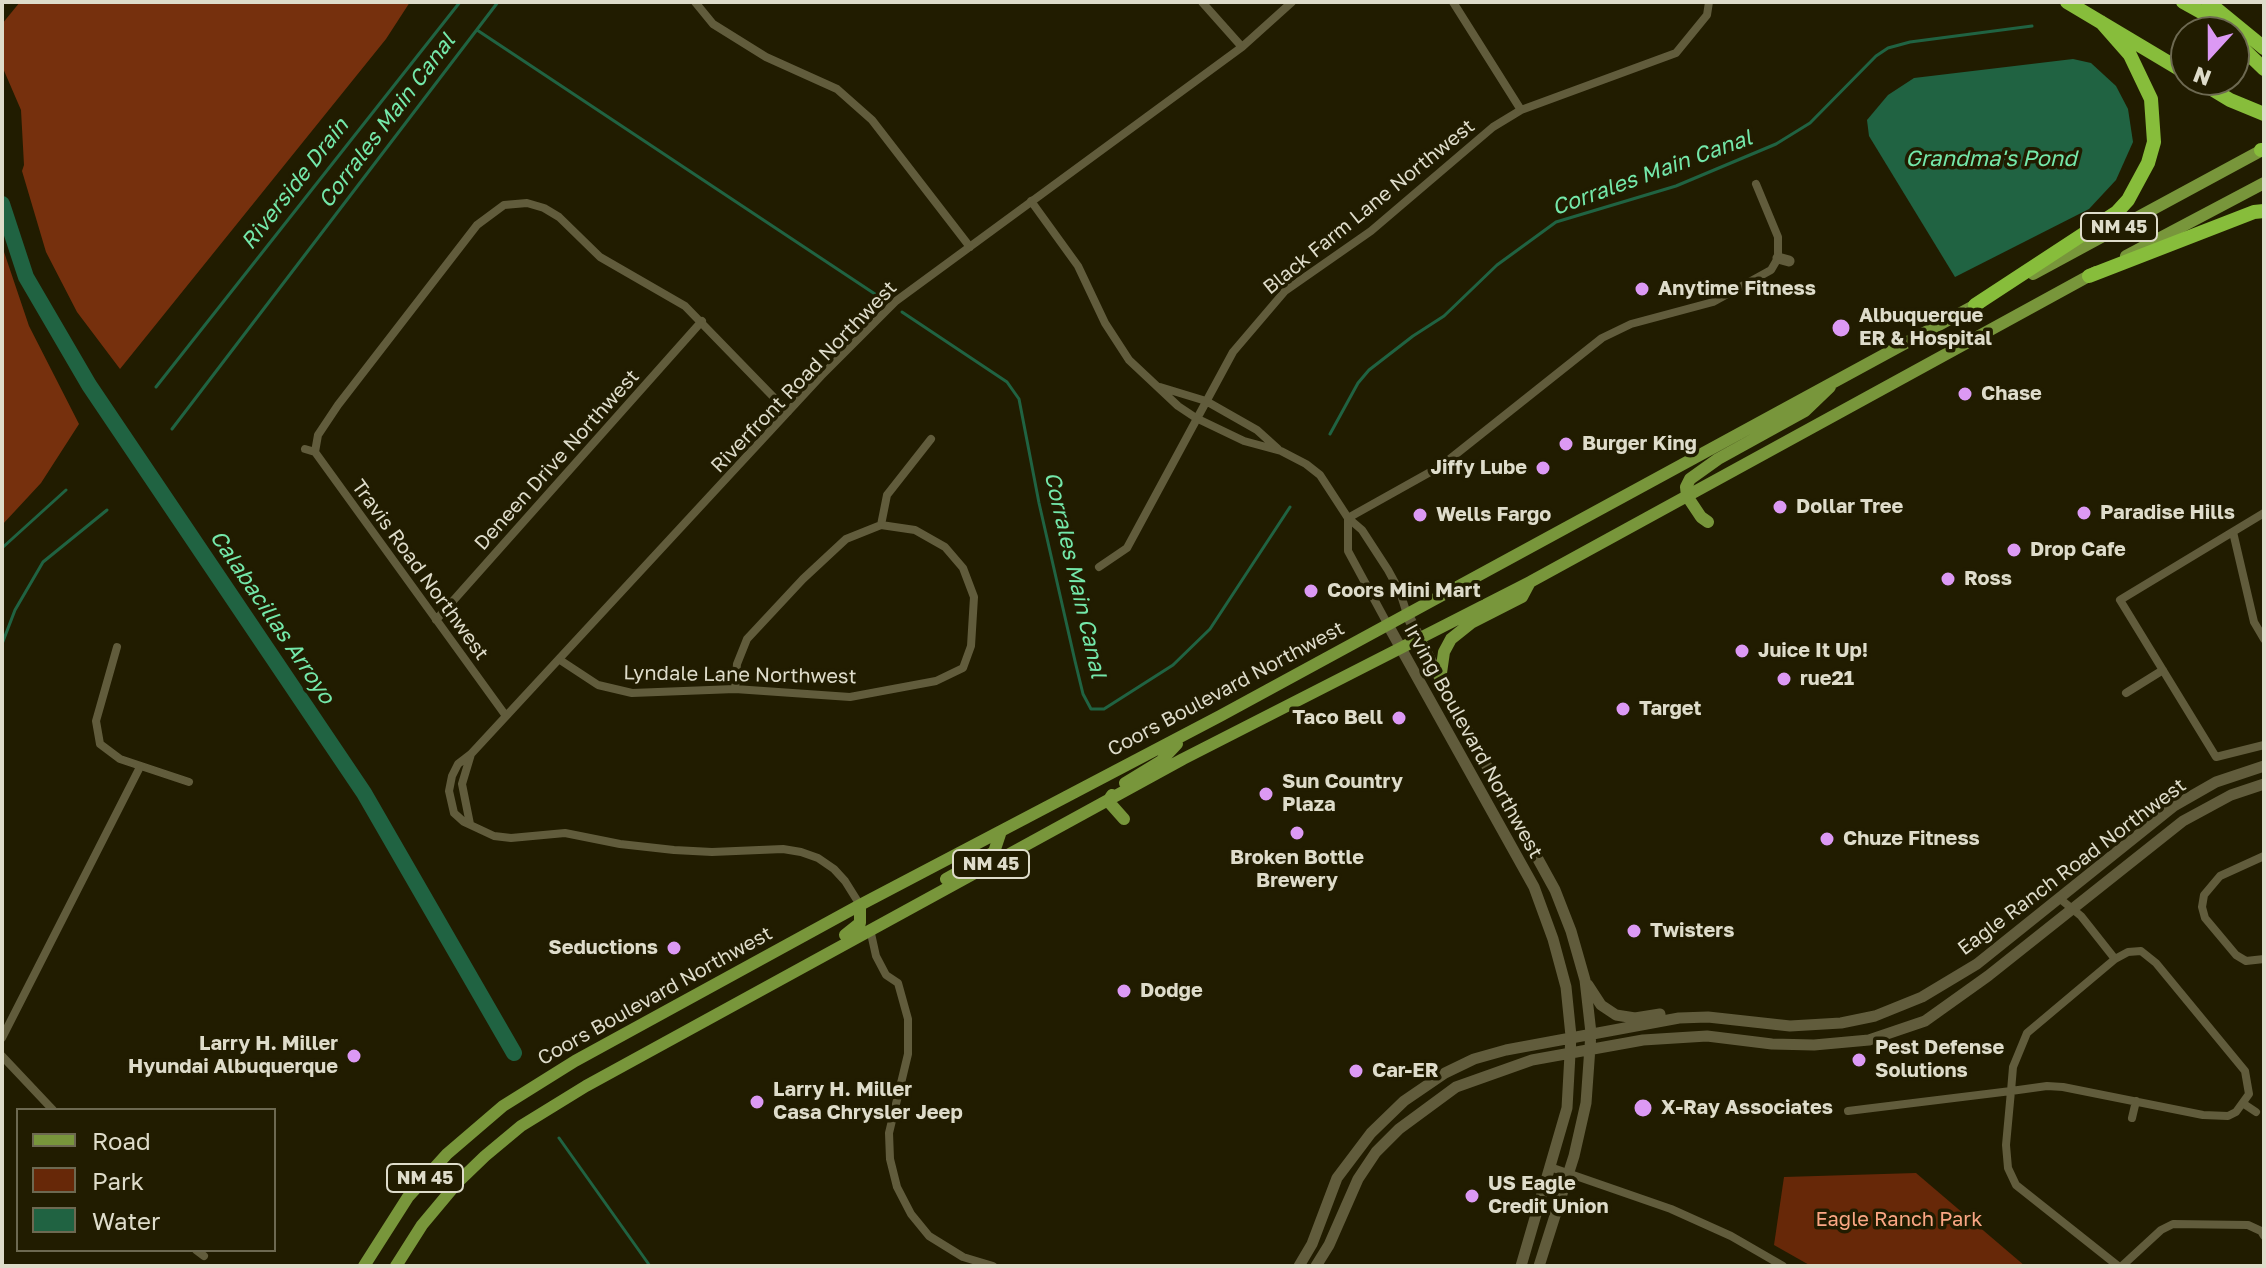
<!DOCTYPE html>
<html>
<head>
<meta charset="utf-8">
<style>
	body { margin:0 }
	#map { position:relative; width:2266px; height:1268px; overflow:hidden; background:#211c00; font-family:"Golos Text",sans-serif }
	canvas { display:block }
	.frame { position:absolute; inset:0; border:4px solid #dedcca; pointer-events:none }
	.legend { position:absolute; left:16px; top:1108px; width:260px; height:144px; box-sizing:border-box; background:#211c00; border:2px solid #6d6951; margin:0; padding:10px 14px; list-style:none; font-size:24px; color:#dedcca }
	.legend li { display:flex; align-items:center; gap:16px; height:40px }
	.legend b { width:40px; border:2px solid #6d6951 }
	.north { position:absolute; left:2170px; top:16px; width:80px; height:80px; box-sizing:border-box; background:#211c00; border:2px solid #6d6951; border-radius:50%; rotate:201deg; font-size:22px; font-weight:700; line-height:32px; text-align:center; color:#dedcca }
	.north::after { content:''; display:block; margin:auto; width:28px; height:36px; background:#dc99f4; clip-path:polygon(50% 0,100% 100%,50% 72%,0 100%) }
</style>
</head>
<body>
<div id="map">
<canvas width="2266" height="1268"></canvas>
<div class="frame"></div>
<ul class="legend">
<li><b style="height:10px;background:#78963b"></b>Road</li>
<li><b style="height:22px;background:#672808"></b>Park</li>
<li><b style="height:22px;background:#206342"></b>Water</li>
</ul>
<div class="north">N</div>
</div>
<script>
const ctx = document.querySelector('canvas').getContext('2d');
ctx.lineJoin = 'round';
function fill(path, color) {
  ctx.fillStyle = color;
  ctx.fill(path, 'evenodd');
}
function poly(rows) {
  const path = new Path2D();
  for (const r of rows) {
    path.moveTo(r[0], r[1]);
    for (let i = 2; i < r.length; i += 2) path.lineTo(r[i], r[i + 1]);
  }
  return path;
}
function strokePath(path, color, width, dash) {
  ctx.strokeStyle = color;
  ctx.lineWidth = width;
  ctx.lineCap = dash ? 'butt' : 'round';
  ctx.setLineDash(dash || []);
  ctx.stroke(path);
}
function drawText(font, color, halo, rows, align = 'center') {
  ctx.font = font + ' "Golos Text",sans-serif';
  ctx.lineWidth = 7;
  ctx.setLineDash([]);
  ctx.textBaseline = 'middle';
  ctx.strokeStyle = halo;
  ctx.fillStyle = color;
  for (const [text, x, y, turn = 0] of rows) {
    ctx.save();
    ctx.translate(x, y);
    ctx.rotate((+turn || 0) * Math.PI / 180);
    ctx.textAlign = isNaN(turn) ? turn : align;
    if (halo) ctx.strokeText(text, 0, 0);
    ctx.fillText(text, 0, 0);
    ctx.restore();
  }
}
const green = poly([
	[1916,1173,2025,1266,1811,1266,1774,1245,1784,1177]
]);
const forest = poly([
	[20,2,410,2,386,39,120,369,77,312,46,252,22,171,24,165,21,110,2,66,2,24],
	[2,246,29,326,79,424,41,483,2,525]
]);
const water = poly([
	[2073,59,2091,63,2116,86,2128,109,2133,142,2116,180,2089,209,1955,277,1869,136,1867,120,1888,95,1914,78]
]);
const stream = poly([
	[477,30,884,300],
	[902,312,1007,382,1019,399,1039,503,1075,661,1083,694,1091,709,1104,709,1173,665,1210,629,1290,507],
	[156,387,460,2],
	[172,429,498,2],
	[1330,434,1358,383,1369,370,1413,336,1444,316,1497,265,1556,222,1676,186,1776,144,1810,123,1876,56,1888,48,1910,42,2032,26],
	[2,548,66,490],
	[2,644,15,610,43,562,107,510],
	[559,1138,650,1266]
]);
const river = poly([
	[2,204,26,277,89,385,364,793,514,1053]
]);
const street = poly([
	[695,2,713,24,766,57,837,89,872,120,970,247],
	[1202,2,1242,47],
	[1453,2,1521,110],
	[1031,201,1078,266,1105,323,1129,360,1178,406,1196,418,1244,441,1281,451,1306,464,1320,475,1348,518,1362,530,1388,570,1400,592,1407,614],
	[1160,387,1206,401,1257,430,1278,449],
	[305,449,315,452,506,716],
	[315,452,318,435,338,405,477,225,504,205,527,203,544,208,559,217,600,257,685,306,788,412],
	[2264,513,2120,600,2216,757,2264,745],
	[1348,518,1441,466,1602,338,1631,324,1713,302,1771,270,1778,258,1778,237,1756,184],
	[1348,518,1348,551,1388,625],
	[2233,532,2254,622,2264,639],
	[1099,567,1127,548,1233,352,1285,291,1371,231,1493,127,1521,110,1676,53,1707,15,1709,2],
	[436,620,702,321],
	[117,647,96,721,100,744,120,759,189,782],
	[560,660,598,685,632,693,735,689,850,697,936,681,963,668,971,646,974,597,963,568,945,547,915,530,881,525],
	[735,689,737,664,747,639,803,579,846,539,881,525,887,495,931,439],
	[2126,693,2163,670],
	[470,824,462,784,471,754],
	[2264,856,2220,876,2204,895,2202,907,2205,918,2236,955,2246,961,2264,959],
	[2059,898,2081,916,2115,959],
	[860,905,845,881,834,869,818,858,801,852,783,849,712,852,674,850,620,844,565,833,511,838,494,836,464,822,454,813,449,791,452,776,458,764,471,754,821,376,896,301,1242,47,1292,2],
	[870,929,876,956,886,975,898,983,908,1019,908,1054,889,1133,890,1159,897,1187,911,1214,929,1236,963,1257,993,1266],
	[2,1038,140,767],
	[2,1056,53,1110],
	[2244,1104,2256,1112],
	[1848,1111,2011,1091,2047,1086,2063,1087,2203,1115,2228,1116,2236,1112,2249,1094,2245,1071,2156,963,2141,951,2128,952,2115,959,2027,1033,2013,1067,2011,1091,2006,1145,2008,1168,2016,1185,2118,1266],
	[2132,1118,2136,1101],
	[1550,1167,1671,1209,1731,1236,1783,1266],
	[196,1250,204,1256],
	[2122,1266,2161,1230,2173,1224,2248,1225,2261,1231,2264,1236]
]);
const secondary = poly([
	[1778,258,1789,261],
	[1407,614,1456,710,1555,890,1571,931,1585,980,1591,1033,1586,1103,1574,1156,1539,1266],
	[1388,625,1534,887,1553,939,1566,987,1571,1036,1567,1108,1521,1266],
	[1588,985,1601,1005,1616,1015,1635,1018,1660,1014],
	[1299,1266,1312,1244,1337,1178,1371,1133,1404,1101,1445,1073,1474,1059,1506,1050,1679,1018,1708,1017,1790,1026,1841,1023,1875,1016,1922,997,1977,964,2174,806,2216,782,2264,766],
	[1316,1266,1329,1245,1358,1179,1376,1152,1399,1129,1456,1087,1532,1060,1643,1040,1707,1036,1772,1044,1814,1045,1869,1040,1925,1021,1988,976,2183,821,2231,795,2264,784]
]);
const primary = poly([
	[2126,256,2264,183],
	[2033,274,2264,149],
	[1708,522,1701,517,1687,496,1686,487,1690,479,1718,459,1805,411,1830,387],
	[1440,680,1444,652,1451,639,1471,623,1522,597,1530,582],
	[1125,783,1161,761,1177,744],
	[1112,795,1108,801,1124,819],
	[946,879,994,852,1001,831],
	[845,935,860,923,860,905],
	[364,1266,408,1197,447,1154,503,1106,575,1061,860,905,1220,716,1981,302],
	[396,1266,422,1225,458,1182,485,1156,521,1126,586,1086,1183,759,1530,582,2096,272]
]);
const highway = poly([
	[2067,2,2186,73],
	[2183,2,2210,17,2225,32],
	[2208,2,2264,48],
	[2234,40,2264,69],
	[2197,80,2230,100,2264,114],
	[2261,150,2264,150],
	[2089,276,2254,212,2264,211],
	[1975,305,2117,212,2128,200,2148,163,2154,142,2151,99,2130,55,2101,22]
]);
const markers = [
	[1642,289,8,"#dc99f4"],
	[1841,328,10,"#dc99f4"],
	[1965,394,8,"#dc99f4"],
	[1566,444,8,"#dc99f4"],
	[1543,468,8,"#dc99f4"],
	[1780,507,8,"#dc99f4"],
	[2084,513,8,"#dc99f4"],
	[1420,515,8,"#dc99f4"],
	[2014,550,8,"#dc99f4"],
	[1948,579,8,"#dc99f4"],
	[1311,591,8,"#dc99f4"],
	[1742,651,8,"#dc99f4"],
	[1784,679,8,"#dc99f4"],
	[1623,709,8,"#dc99f4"],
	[1399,718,8,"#dc99f4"],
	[1266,794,8,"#dc99f4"],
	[1297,833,8,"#dc99f4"],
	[1827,839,8,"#dc99f4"],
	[1634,931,8,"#dc99f4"],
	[674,948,8,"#dc99f4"],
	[1124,991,8,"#dc99f4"],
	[354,1056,8,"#dc99f4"],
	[1859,1060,8,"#dc99f4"],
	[1356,1071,8,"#dc99f4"],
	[757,1102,8,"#dc99f4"],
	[1643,1108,10,"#dc99f4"],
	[1472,1196,8,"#dc99f4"]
];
const shields = [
	[2119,227,76],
	[991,864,76],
	[425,1178,76]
];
const shieldNames = [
	["NM 45",2119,227],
	["NM 45",991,864],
	["NM 45",425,1178]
];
const streetNames = [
	["Black Farm Lane Northwest",1369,207,-39],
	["Riverfront Road Northwest",804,377,-46],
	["Deneen Drive Northwest",557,460,-48],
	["Travis Road Northwest",420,570,54],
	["Lyndale Lane Northwest",740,675,1],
	["Coors Boulevard Northwest",1226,689,-28],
	["Irving Boulevard Northwest",1473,741,61],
	["Eagle Ranch Road Northwest",2072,867,-37],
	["Coors Boulevard Northwest",655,996,-29]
];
const poiNames = [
	["Anytime Fitness",1658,289],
	["Albuquerque",1859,316],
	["ER & Hospital",1859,339],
	["Chase",1981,394],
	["Burger King",1582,444],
	["Jiffy Lube",1527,468,"right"],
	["Dollar Tree",1796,507],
	["Paradise Hills",2100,513],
	["Wells Fargo",1436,515],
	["Drop Cafe",2030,550],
	["Ross",1964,579],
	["Coors Mini Mart",1327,591],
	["Juice It Up!",1758,651],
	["rue21",1800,679],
	["Target",1639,709],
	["Taco Bell",1383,718,"right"],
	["Sun Country",1282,782],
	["Plaza",1282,805],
	["Chuze Fitness",1843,839],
	["Broken Bottle",1297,858,"center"],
	["Brewery",1297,881,"center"],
	["Twisters",1650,931],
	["Seductions",658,948,"right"],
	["Dodge",1140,991],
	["Larry H. Miller",338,1044,"right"],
	["Hyundai Albuquerque",338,1067,"right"],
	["Pest Defense",1875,1048],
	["Solutions",1875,1071],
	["Car-ER",1372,1071],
	["Larry H. Miller",773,1090],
	["Casa Chrysler Jeep",773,1113],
	["X-Ray Associates",1661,1108],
	["US Eagle",1488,1184],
	["Credit Union",1488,1207]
];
const parkNames = [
	["Eagle Ranch Park",1899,1220]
];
const waterNames = [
	["Corrales Main Canal",387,121,-53],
	["Grandma's Pond",1991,159],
	["Corrales Main Canal",1652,173,-20],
	["Riverside Drain",295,184,-52],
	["Corrales Main Canal",1075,575,77],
	["Calabacillas Arroyo",272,617,56]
];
fill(green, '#672808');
fill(forest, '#76300d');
fill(water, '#206342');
strokePath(stream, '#206342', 3);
strokePath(river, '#206342', 16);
strokePath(street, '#615c3c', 8);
strokePath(secondary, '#615c3c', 11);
strokePath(primary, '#78963b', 12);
strokePath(highway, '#87bd3b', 14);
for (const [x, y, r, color] of markers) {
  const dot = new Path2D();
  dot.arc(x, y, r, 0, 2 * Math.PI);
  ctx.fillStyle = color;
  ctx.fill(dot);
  strokePath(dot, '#211c00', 3);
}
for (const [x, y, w] of shields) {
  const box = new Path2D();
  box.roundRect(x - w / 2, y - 14, w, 28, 6);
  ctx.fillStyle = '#211c00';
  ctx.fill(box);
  strokePath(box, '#dedcca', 2);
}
drawText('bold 18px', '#dedcca', null, shieldNames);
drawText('20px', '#dedcca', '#211c00', streetNames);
drawText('bold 20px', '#dedcca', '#211c00', poiNames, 'left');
drawText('20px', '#fba784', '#211c00', parkNames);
drawText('italic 22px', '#74e8aa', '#211c00', waterNames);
</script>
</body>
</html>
